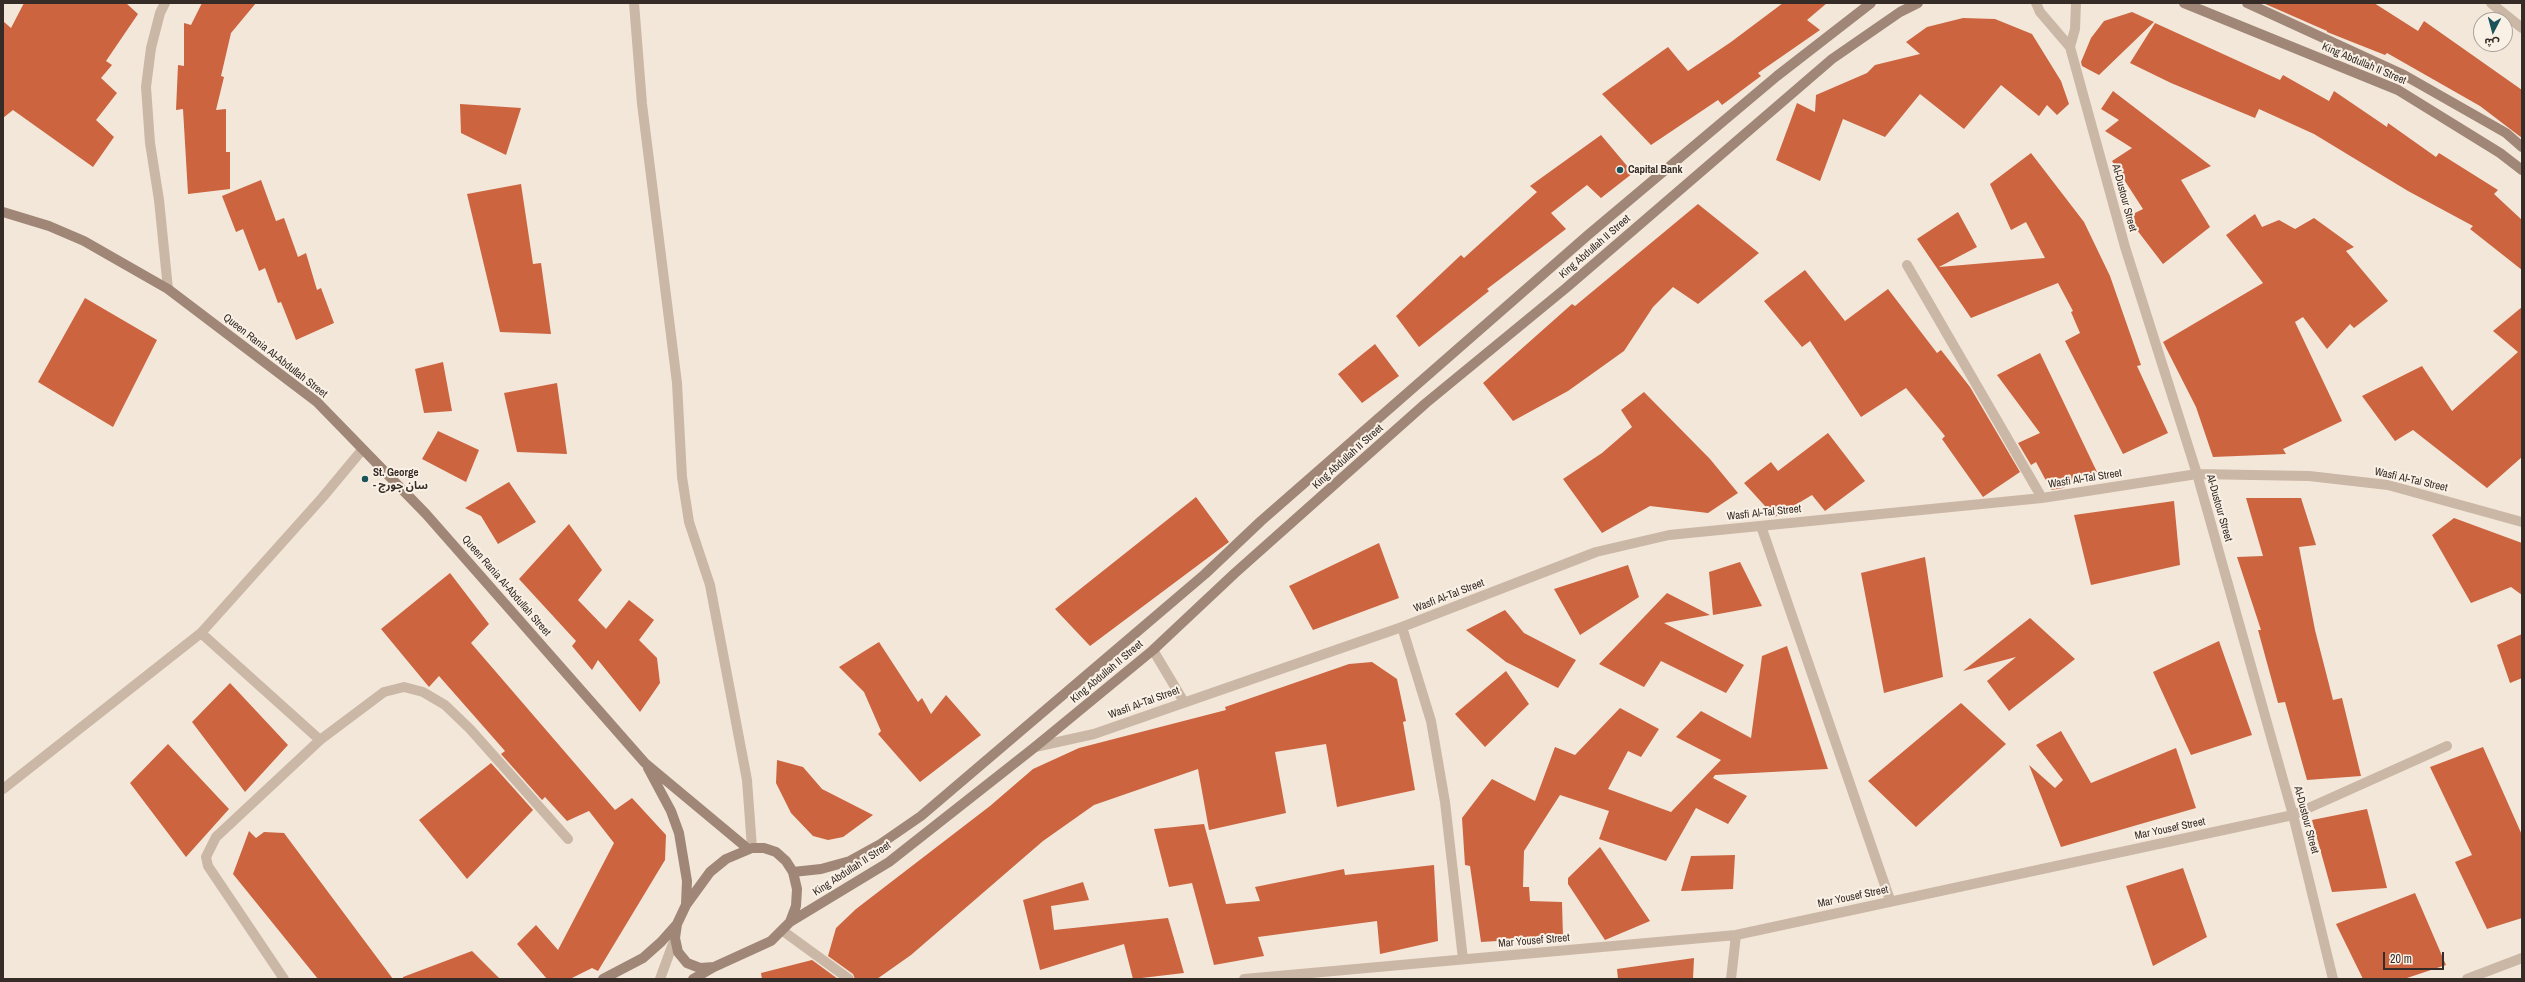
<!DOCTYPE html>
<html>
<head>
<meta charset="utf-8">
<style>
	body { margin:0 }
	#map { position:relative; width:2525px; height:982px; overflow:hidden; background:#f3e7da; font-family:"Archivo Narrow","Noto Sans Arabic",sans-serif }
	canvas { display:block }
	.frame { position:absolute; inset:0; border:4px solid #362c27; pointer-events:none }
	.north { position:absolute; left:2473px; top:12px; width:40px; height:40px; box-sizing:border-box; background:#faf1e6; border:1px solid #aca29a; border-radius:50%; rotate:186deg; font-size:11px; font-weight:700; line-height:16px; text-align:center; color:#362c27 }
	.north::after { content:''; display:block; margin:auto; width:14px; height:18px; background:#1a545a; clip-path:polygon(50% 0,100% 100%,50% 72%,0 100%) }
	.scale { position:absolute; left:2383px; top:952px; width:61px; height:18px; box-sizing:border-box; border:2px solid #362c27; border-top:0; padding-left:5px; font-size:12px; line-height:14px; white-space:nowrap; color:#362c27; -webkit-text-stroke:3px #faf1e6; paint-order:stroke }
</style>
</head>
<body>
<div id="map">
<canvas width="2525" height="982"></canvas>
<div class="frame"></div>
<div class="north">ش</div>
<div class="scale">20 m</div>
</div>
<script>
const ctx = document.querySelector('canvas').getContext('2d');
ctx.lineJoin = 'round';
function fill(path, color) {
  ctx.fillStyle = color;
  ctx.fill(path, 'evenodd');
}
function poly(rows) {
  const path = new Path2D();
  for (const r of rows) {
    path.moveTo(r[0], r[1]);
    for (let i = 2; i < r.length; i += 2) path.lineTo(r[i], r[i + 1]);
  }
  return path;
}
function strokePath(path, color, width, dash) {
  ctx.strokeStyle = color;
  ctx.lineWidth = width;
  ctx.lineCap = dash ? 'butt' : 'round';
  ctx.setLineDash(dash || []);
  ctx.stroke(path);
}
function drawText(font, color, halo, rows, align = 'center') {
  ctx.font = font + ' "Archivo Narrow","Noto Sans Arabic",sans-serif';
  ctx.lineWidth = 4;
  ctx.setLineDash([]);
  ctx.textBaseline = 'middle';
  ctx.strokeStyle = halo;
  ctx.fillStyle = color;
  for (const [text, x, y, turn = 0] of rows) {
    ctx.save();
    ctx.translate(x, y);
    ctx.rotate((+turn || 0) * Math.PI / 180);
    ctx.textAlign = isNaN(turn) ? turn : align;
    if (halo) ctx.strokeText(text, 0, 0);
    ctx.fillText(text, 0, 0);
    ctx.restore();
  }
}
const building = poly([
	[24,3,126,3,138,14,106,61,112,65,101,78,117,93,96,120,114,137,93,167,13,110,3,118,3,21,11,28],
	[202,3,256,3,231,33,221,76,224,77,216,110,226,109,226,152,230,152,230,189,188,194,183,109,176,110,178,65,184,66,184,23,191,25],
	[1783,3,1827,3,1807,20,1820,30,1758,73,1761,76,1722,105,1718,100,1651,145,1602,94,1668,47,1688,71,1731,42],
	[2263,3,2374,3,2418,31,2424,21,2522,90,2522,138,2480,106,2387,53,2385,55,2327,32,2327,31],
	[2132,12,2154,22,2099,75,2082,66,2081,62,2091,38,2104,21],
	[1963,18,1995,19,2032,34,2061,81,2069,104,2057,115,2047,105,2039,116,2001,85,1964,129,1920,94,1885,137,1843,119,1820,181,1776,160,1797,103,1815,112,1816,95,1867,73,1875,65,1920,54,1906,42,1927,27],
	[2155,23,2280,80,2283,75,2329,101,2334,91,2387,127,2388,123,2436,157,2439,153,2498,190,2494,194,2522,220,2522,270,2470,229,2473,226,2408,191,2314,134,2259,109,2255,118,2171,83,2130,63],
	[2113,91,2211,166,2181,180,2210,227,2163,264,2127,217,2143,209,2112,161,2132,148,2105,131,2119,120,2101,109],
	[460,104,521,108,506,155,461,133],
	[1601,135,1633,173,1601,198,1587,185,1551,213,1566,229,1487,289,1489,291,1419,347,1396,316,1461,255,1464,258,1537,192,1530,186],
	[2031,153,2084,222,2110,276,2141,365,2137,366,2168,433,2123,454,2065,341,2080,333,2071,312,2073,311,2058,283,1971,318,1917,239,1958,212,1977,247,1939,267,2045,258,2026,222,2011,230,1990,184],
	[261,180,276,221,284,218,298,257,306,253,317,290,321,288,334,323,296,340,281,302,278,303,265,268,259,271,243,229,236,232,222,196],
	[521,184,533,264,541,263,551,334,500,332,467,194],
	[1698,204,1759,253,1698,304,1673,287,1653,307,1624,351,1568,391,1513,421,1483,383,1572,304,1575,306],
	[2255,214,2262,227,2279,220,2295,229,2314,218,2354,247,2346,251,2388,301,2354,328,2350,324,2327,349,2303,317,2295,322,2342,421,2283,449,2286,454,2213,457,2196,407,2163,342,2263,283,2226,235],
	[1805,270,1845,321,1888,289,1937,353,1941,350,1970,387,2020,472,1983,497,1942,439,1945,436,1906,388,1861,417,1810,341,1802,347,1764,301],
	[85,298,157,340,113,427,38,382],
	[2522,307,2522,457,2487,488,2413,430,2395,441,2362,396,2422,366,2452,411,2518,352,2493,331],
	[1375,344,1399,376,1362,403,1338,374],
	[2040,353,2097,472,2063,488,2051,490,2036,462,2031,465,2018,443,2040,433,1997,375],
	[443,362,452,411,424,413,415,369],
	[557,383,567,454,517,452,504,393],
	[1644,392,1710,459,1738,493,1708,513,1650,506,1602,533,1563,479,1602,453,1632,427,1621,410],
	[438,431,479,450,466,482,422,459],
	[1828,433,1865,481,1825,511,1812,495,1775,517,1744,483,1771,462,1778,471],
	[509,482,536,522,498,544,481,516,465,508],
	[1196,497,1229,542,1090,646,1055,609],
	[2246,498,2301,498,2316,545,2299,547,2315,630,2333,700,2342,698,2361,776,2307,780,2285,702,2278,703,2258,630,2261,630,2237,557,2263,556],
	[2174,501,2180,565,2091,585,2074,515],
	[2454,518,2522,543,2522,595,2511,587,2471,603,2432,535],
	[569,524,602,570,578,600,606,629,629,600,654,620,639,640,657,658,660,683,640,712,598,660,592,670,572,646,576,641,519,579],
	[1379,543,1399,598,1313,630,1289,586],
	[1925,557,1943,677,1884,693,1861,573],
	[1740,562,1762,606,1713,615,1709,572],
	[1628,565,1639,597,1580,635,1554,589],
	[450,573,489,624,471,643,615,810,632,798,666,835,665,860,598,971,592,968,570,979,547,979,517,944,536,925,558,950,614,843,589,811,567,821,545,797,542,800,501,754,505,751,439,676,429,687,381,629],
	[1667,593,1710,615,1664,623,1744,665,1726,693,1661,661,1644,687,1599,664],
	[1505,610,1524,633,1576,660,1558,688,1506,662,1466,630],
	[2030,618,2075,659,2009,711,1987,681,2016,657,1963,671],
	[2522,634,2522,678,2510,683,2497,645],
	[2219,641,2252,735,2191,755,2153,672],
	[879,642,918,702,922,698,931,714,946,695,981,735,920,782,878,734,881,731,864,692,839,667],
	[1787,646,1828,769,1715,775,1713,778,1747,796,1728,824,1696,808,1666,861,1599,839,1609,811,1560,795,1524,851,1523,887,1529,887,1530,901,1562,902,1563,937,1481,942,1470,866,1465,865,1462,818,1492,779,1535,801,1555,747,1575,755,1620,708,1659,729,1641,757,1628,751,1608,789,1671,812,1721,760,1676,737,1701,711,1751,738,1762,656],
	[1372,662,1397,679,1406,721,1403,722,1415,790,1337,807,1326,744,1275,752,1286,813,1209,830,1198,769,1094,805,1043,841,911,955,877,979,855,979,853,974,828,956,836,928,856,909,990,806,1033,769,1079,748,1226,710,1225,707,1349,664],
	[1506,671,1529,704,1485,747,1455,714],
	[230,683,288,745,245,792,192,722],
	[1961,703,2006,744,1916,827,1868,781],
	[2061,731,2091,783,2176,748,2196,808,2061,847,2029,765,2055,788,2063,780,2036,745],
	[168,744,229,809,186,857,130,783],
	[2483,747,2522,835,2522,918,2487,929,2455,862,2472,855,2430,767],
	[777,760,803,767,822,789,873,815,843,837,828,840,813,836,791,813,776,783],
	[491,763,533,810,467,879,419,820],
	[2367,809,2387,888,2332,892,2312,820],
	[1204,824,1226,904,1260,901,1255,887,1344,869,1345,875,1434,865,1438,941,1380,954,1377,921,1258,937,1264,956,1214,965,1192,883,1169,887,1154,829],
	[249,831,256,838,264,832,284,833,393,979,318,979,233,874],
	[1600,847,1650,921,1605,940,1568,884,1568,878],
	[1735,855,1733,889,1681,891,1691,856],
	[2183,868,2207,937,2153,966,2126,886],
	[1083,882,1089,900,1051,906,1054,930,1168,918,1184,973,1133,979,1124,944,1040,970,1023,900],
	[2415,893,2446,965,2404,979,2363,979,2336,924],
	[472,951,500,979,403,979,403,977],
	[1694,958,1693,979,1618,979,1617,969],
	[812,960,838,979,762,979,761,973]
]);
const lane = poly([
	[634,3,642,104,677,383,682,477,689,522,710,585,747,780,752,848]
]);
const street = poly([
	[165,3,160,13,151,48,146,87,150,143,159,200,168,289],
	[2036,3,2040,12,2070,47],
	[2076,3,2075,29,2070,47,2125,247,2197,474,2293,815,2333,979],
	[2491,3,2522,28],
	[1907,265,2042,498],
	[1761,526,1890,900],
	[1402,627,1431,721,1445,802,1463,959],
	[201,633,320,740,216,837,206,857,208,866,284,979],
	[1153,650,1184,702],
	[320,740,384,692,404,687,423,692,445,705,470,729,568,839],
	[1035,747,1094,734,1402,627,1596,552,1669,535,2042,498,2197,474,2309,476,2388,485,2522,522],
	[3,789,201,633,322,498,362,450],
	[783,931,849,979],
	[660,979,675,938],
	[1244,979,1736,935,2293,815,2447,746],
	[1731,979,1736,935],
	[2467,979,2522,958]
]);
const secondary = poly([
	[2184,3,2398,90,2500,153,2522,170],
	[2247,3,2404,75,2506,133,2522,147],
	[3,212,49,226,84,241,168,289,317,402,426,514,645,763,747,848],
	[648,768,671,811,679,833,687,881,686,904],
	[793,872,821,869,850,861,879,845,921,816,1205,574,1261,521,1588,235,1777,76,1871,3],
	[790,922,889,862,1035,747,1153,650,1235,573,1426,403,1566,288,1832,59,1900,12,1918,3],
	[603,979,643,958,661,942,677,924],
	[693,979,714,967,771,941,790,922,796,906,797,889,793,872,786,861,776,852,764,848,752,848,726,859,710,872,686,905,677,924,675,938,678,952,687,963,700,968,714,967]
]);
const markers = [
	[1620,170,4,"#1a545a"],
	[365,479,4,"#1a545a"]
];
const streetNames = [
	["King Abdullah II Street",2364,64,23],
	["Al-Dustour Street",2124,198,75],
	["King Abdullah II Street",1595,247,-41],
	["Queen Rania Al-Abdullah Street",275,356,38],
	["King Abdullah II Street",1348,457,-42],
	["Wasfi Al-Tal Street",2085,479,-9],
	["Wasfi Al-Tal Street",2411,480,13],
	["Al-Dustour Street",2219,508,74],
	["Wasfi Al-Tal Street",1764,513,-6],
	["Queen Rania Al-Abdullah Street",506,586,49],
	["Wasfi Al-Tal Street",1449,596,-21],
	["King Abdullah II Street",1107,672,-40],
	["Wasfi Al-Tal Street",1144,703,-20],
	["Al-Dustour Street",2306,820,75],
	["Mar Yousef Street",2170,829,-12],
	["King Abdullah II Street",852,869,-33],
	["Mar Yousef Street",1853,897,-12],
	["Mar Yousef Street",1534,941,-5]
];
const poiNames = [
	["Capital Bank",1628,170],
	["St. George",373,473],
	["- سان جورج",373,486]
];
fill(building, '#cb643f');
strokePath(lane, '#cbb7a5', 10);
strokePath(street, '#cbb7a5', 10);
strokePath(secondary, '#9f8676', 10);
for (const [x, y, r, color] of markers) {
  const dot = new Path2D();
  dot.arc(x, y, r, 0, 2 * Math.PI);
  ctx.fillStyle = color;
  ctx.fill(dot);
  strokePath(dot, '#faf1e6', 1.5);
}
drawText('11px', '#362c27', '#faf1e6', streetNames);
drawText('bold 11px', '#362c27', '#faf1e6', poiNames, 'left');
</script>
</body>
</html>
